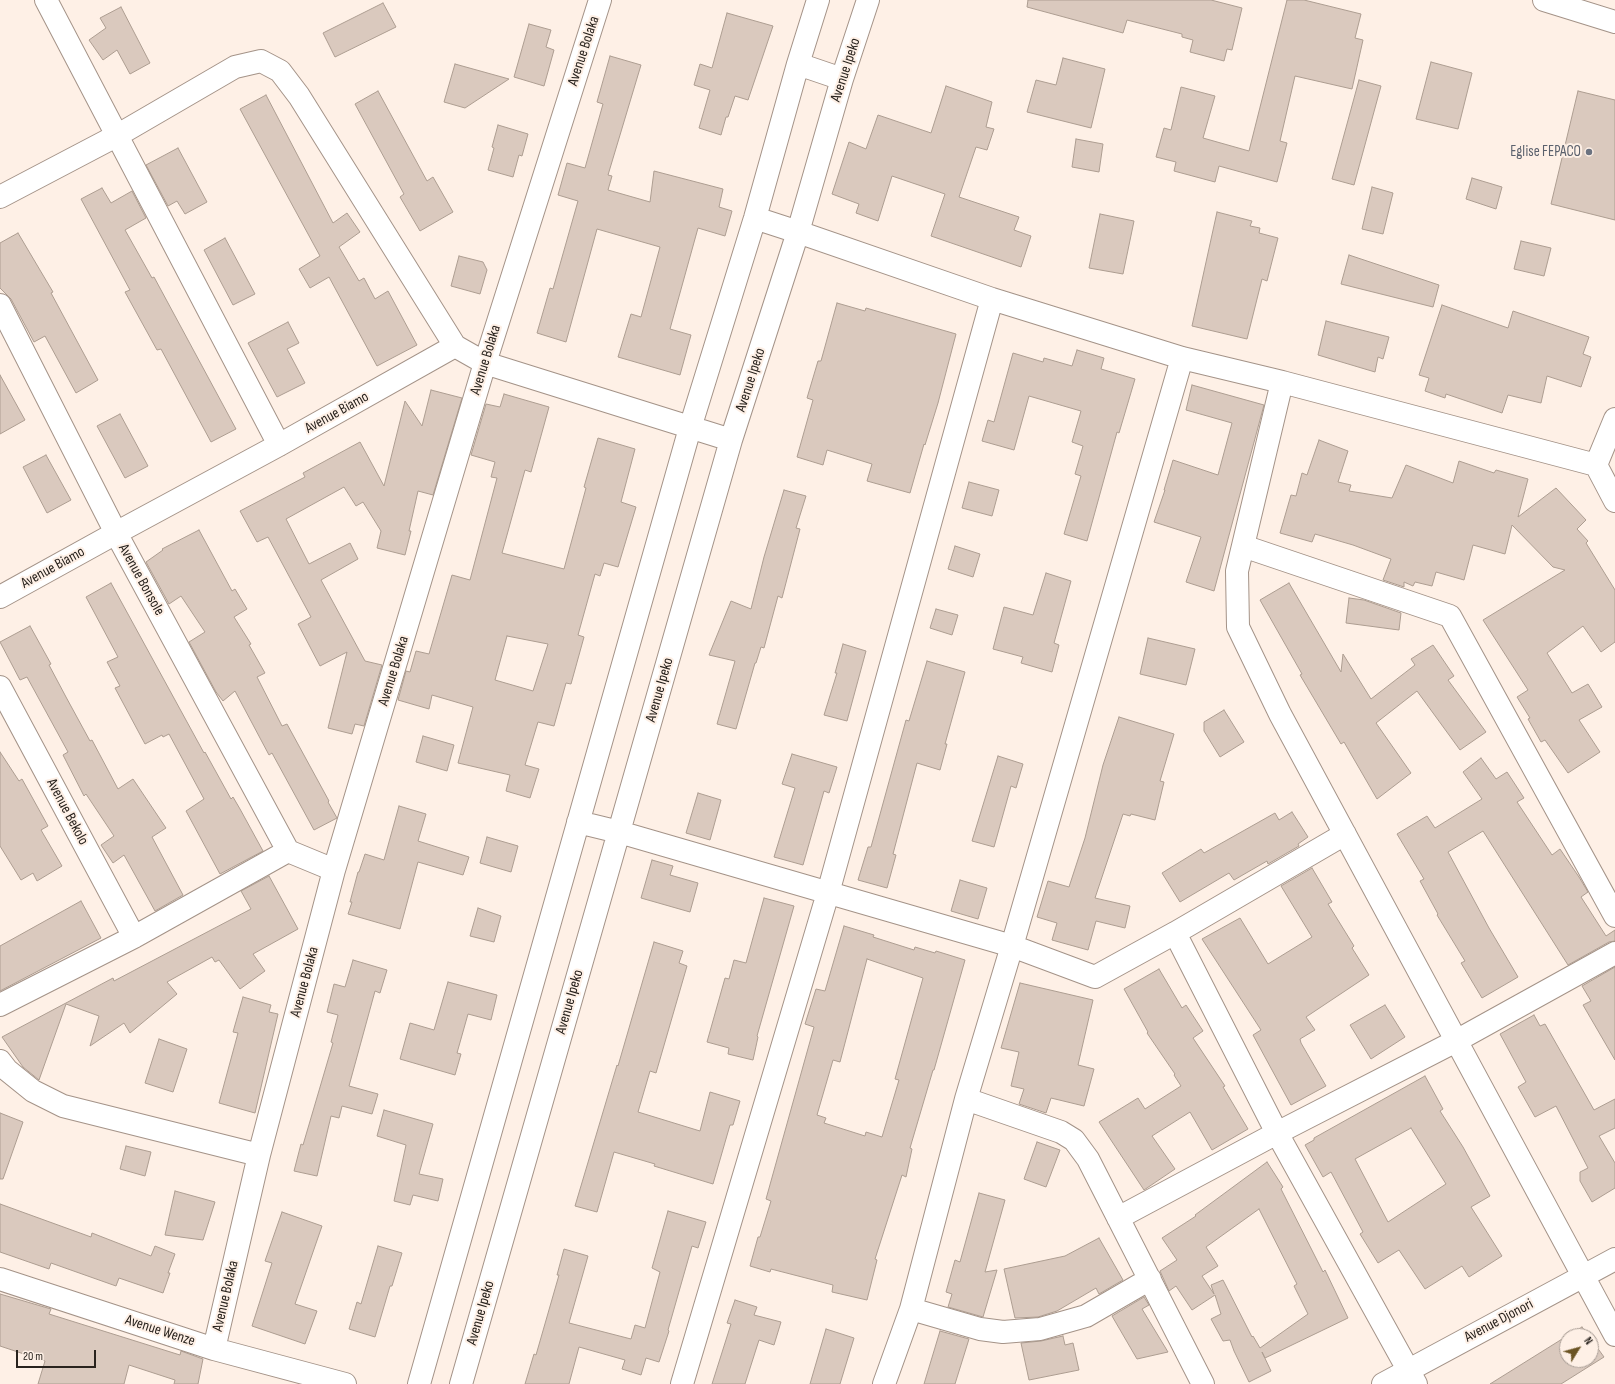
<!DOCTYPE html>
<html>
<head>
<meta charset="utf-8">
<style>
	body { margin:0 }
	#map { position:relative; width:1615px; height:1384px; overflow:hidden; background:#fef0e6; font-family:"Sofia Sans Condensed",sans-serif }
	canvas { display:block }
	.north { position:absolute; left:1559px; top:1328px; width:40px; height:40px; box-sizing:border-box; background:#fef0e6; border:1px solid #a99e96; border-radius:50%; rotate:53deg; font-size:11px; font-weight:700; line-height:16px; text-align:center; color:#29231e }
	.north::after { content:''; display:block; margin:auto; width:14px; height:18px; background:#6b5424; clip-path:polygon(50% 0,100% 100%,50% 72%,0 100%) }
	.scale { position:absolute; left:16px; top:1350px; width:80px; height:18px; box-sizing:border-box; border:2px solid #29231e; border-top:0; padding-left:5px; font-size:12px; line-height:14px; white-space:nowrap; color:#29231e; -webkit-text-stroke:3px #fef0e6; paint-order:stroke }
</style>
</head>
<body>
<div id="map">
<canvas width="1615" height="1384"></canvas>
<div class="north">N</div>
<div class="scale">20 m</div>
</div>
<script>
const ctx = document.querySelector('canvas').getContext('2d');
ctx.lineJoin = 'round';
function fill(path, color) {
  ctx.fillStyle = color;
  ctx.fill(path, 'evenodd');
}
function poly(rows) {
  const path = new Path2D();
  for (const r of rows) {
    path.moveTo(r[0], r[1]);
    for (let i = 2; i < r.length; i += 2) path.lineTo(r[i], r[i + 1]);
  }
  return path;
}
function strokePath(path, color, width, dash) {
  ctx.strokeStyle = color;
  ctx.lineWidth = width;
  ctx.lineCap = dash ? 'butt' : 'round';
  ctx.setLineDash(dash || []);
  ctx.stroke(path);
}
function drawText(font, color, halo, rows, align = 'center') {
  ctx.font = font + ' "Sofia Sans Condensed",sans-serif';
  ctx.lineWidth = 4;
  ctx.setLineDash([]);
  ctx.textBaseline = 'middle';
  ctx.strokeStyle = halo;
  ctx.fillStyle = color;
  for (const [text, x, y, turn = 0] of rows) {
    ctx.save();
    ctx.translate(x, y);
    ctx.rotate((+turn || 0) * Math.PI / 180);
    ctx.textAlign = isNaN(turn) ? turn : align;
    if (halo) ctx.strokeText(text, 0, 0);
    ctx.fillText(text, 0, 0);
    ctx.restore();
  }
}
const building = poly([
	[1028,0,1211,0,1242,8,1232,50,1227,49,1224,61,1190,52,1193,40,1182,37,1182,34,1127,20,1123,33,1027,7,1028,0],
	[1287,0,1304,0,1361,14,1355,38,1363,40,1352,89,1295,76,1280,141,1287,143,1277,182,1219,166,1215,182,1174,171,1176,162,1156,157,1164,128,1171,130,1181,87,1215,96,1203,138,1249,151,1287,0],
	[383,3,396,27,335,57,323,33,383,3],
	[121,7,150,63,130,74,117,50,103,60,89,40,106,28,100,18,121,7],
	[727,13,773,26,748,100,735,96,728,117,726,117,721,135,699,128,710,90,694,85,700,64,712,68,727,13],
	[529,24,551,30,546,47,554,50,544,86,514,77,529,24],
	[610,56,641,65,608,175,612,176,608,190,650,202,654,171,723,189,719,207,732,211,725,236,698,228,670,329,691,335,680,375,618,357,631,314,641,317,660,247,597,229,566,342,537,333,550,288,553,289,578,201,558,195,567,163,585,168,603,104,597,102,610,56],
	[1063,58,1105,69,1091,128,1027,112,1036,80,1056,85,1063,58],
	[1431,62,1472,73,1458,129,1416,119,1431,62],
	[455,64,509,79,465,108,444,102,455,64],
	[1359,80,1381,86,1354,185,1332,179,1359,80],
	[946,86,992,102,986,127,994,129,987,150,976,147,959,197,1019,217,1014,230,1031,236,1021,267,931,236,945,194,892,176,878,221,856,213,859,204,832,194,849,142,866,149,878,115,931,133,946,86],
	[378,91,427,181,433,177,453,212,420,231,400,197,404,194,355,104,378,91],
	[1578,91,1615,100,1615,220,1551,204,1578,91],
	[266,95,333,223,347,213,360,232,339,247,359,281,364,278,375,299,388,291,417,345,377,366,329,277,310,288,299,269,320,256,240,109,266,95],
	[498,125,528,134,522,156,519,155,513,177,488,170,494,148,492,147,498,125],
	[1076,139,1103,144,1099,172,1072,167,1076,139],
	[178,148,207,202,185,214,177,201,168,206,146,165,178,148],
	[1472,178,1502,187,1496,209,1466,199,1472,178],
	[1372,187,1393,193,1383,234,1362,229,1372,187],
	[102,188,111,203,132,191,146,218,125,230,152,278,154,277,236,429,211,442,161,349,157,350,125,292,130,290,81,199,102,188],
	[1217,212,1252,221,1250,226,1260,228,1259,233,1278,238,1267,281,1262,279,1247,339,1192,326,1217,212],
	[1100,214,1134,221,1123,274,1089,268,1100,214],
	[18,233,53,292,51,293,98,380,76,393,45,336,34,342,11,299,0,288,0,243,18,233],
	[225,238,255,294,233,305,204,250,225,238],
	[1521,241,1551,248,1544,276,1514,269,1521,241],
	[1349,255,1439,285,1433,307,1341,284,1349,255],
	[459,256,483,262,487,270,480,294,451,286,459,256],
	[837,303,865,311,866,308,956,334,938,403,925,445,924,444,910,493,867,481,872,464,827,450,823,465,797,457,813,400,807,398,818,361,821,361,837,303],
	[1442,305,1508,328,1513,311,1589,337,1583,354,1591,357,1581,387,1547,376,1541,403,1508,395,1502,413,1446,394,1445,398,1425,391,1429,378,1419,375,1442,305],
	[1326,321,1389,337,1383,359,1378,357,1375,372,1318,355,1326,321],
	[288,322,299,343,287,349,305,383,277,397,248,343,288,322],
	[1077,350,1104,358,1101,369,1135,379,1119,433,1117,432,1087,541,1064,534,1081,476,1075,474,1083,446,1072,442,1081,411,1029,396,1014,450,982,441,988,420,994,422,1013,353,1043,362,1044,358,1072,366,1077,350],
	[0,375,25,420,0,434,0,375],
	[1192,385,1264,405,1214,591,1186,582,1201,537,1154,522,1165,490,1164,490,1173,460,1218,475,1232,423,1186,410,1192,385],
	[431,390,462,398,433,495,418,491,409,531,411,531,405,555,377,548,381,531,363,502,356,506,344,487,286,519,309,564,350,543,358,559,321,580,365,661,382,665,364,726,355,724,352,734,328,728,347,652,320,666,298,624,311,617,268,537,257,542,240,511,305,477,303,473,360,442,384,486,405,401,422,426,431,390],
	[504,394,549,407,531,472,525,470,502,553,564,569,586,488,584,487,598,438,635,449,621,502,636,507,618,567,604,563,600,576,595,574,578,635,584,637,571,684,566,683,554,726,538,722,525,765,539,769,530,798,506,791,510,775,458,763,473,707,432,695,429,709,398,700,406,671,410,672,416,651,429,654,452,575,470,580,497,478,491,477,495,462,471,455,486,404,500,407,504,394],
	[507,636,548,644,533,691,495,680,507,636],
	[120,414,148,466,125,478,97,426,120,414],
	[1319,440,1348,451,1338,482,1351,485,1349,491,1392,498,1406,465,1453,483,1459,461,1494,473,1496,470,1528,479,1518,517,1556,488,1586,520,1577,529,1588,541,1586,543,1615,590,1615,642,1601,652,1583,626,1547,653,1572,693,1588,684,1602,707,1579,720,1600,752,1568,773,1545,740,1541,742,1528,719,1530,718,1517,697,1528,690,1483,620,1565,570,1553,567,1512,525,1505,554,1473,545,1464,580,1436,572,1432,586,1415,582,1413,586,1404,582,1404,587,1383,580,1391,559,1353,545,1315,534,1312,542,1280,533,1291,495,1296,496,1302,473,1307,475,1319,440],
	[46,455,71,500,47,513,23,467,46,455],
	[969,482,999,490,992,516,962,508,969,482],
	[784,490,806,496,796,528,800,529,782,598,778,596,764,648,761,647,756,663,755,663,736,729,717,724,735,661,709,655,731,601,751,609,764,557,784,490],
	[199,530,232,591,235,589,247,609,234,617,251,644,249,645,265,673,257,677,282,726,287,724,329,801,328,802,337,818,314,830,272,753,269,755,235,691,223,701,216,692,189,642,205,632,181,596,169,604,146,562,163,550,162,549,199,530],
	[955,546,980,554,973,577,948,569,955,546],
	[1046,573,1071,581,1054,643,1059,645,1052,672,1021,663,1023,657,993,649,1004,607,1033,615,1046,573],
	[111,583,204,753,205,752,231,799,233,797,240,809,263,851,220,874,186,811,204,799,169,734,163,737,162,735,145,744,115,688,120,686,107,662,118,657,86,597,111,583],
	[1289,583,1341,672,1343,654,1371,699,1415,665,1411,659,1433,645,1454,676,1448,680,1486,732,1460,750,1417,691,1376,723,1411,773,1377,799,1344,742,1341,744,1300,675,1302,674,1260,600,1289,583],
	[1349,598,1364,600,1401,613,1399,630,1346,623,1349,598],
	[936,609,958,615,952,635,930,628,936,609],
	[30,626,51,664,49,665,66,697,90,741,92,740,118,789,133,779,166,828,152,837,183,895,155,911,124,855,113,863,101,845,114,836,86,794,84,796,63,755,68,752,27,677,20,680,0,642,30,626],
	[1148,638,1195,649,1186,685,1140,674,1148,638],
	[843,644,866,651,847,721,824,715,837,673,835,673,843,644],
	[927,661,965,672,945,744,947,744,940,770,917,763,893,854,896,855,887,888,858,880,868,847,871,847,906,720,909,721,927,661],
	[1224,710,1244,742,1220,757,1204,731,1204,722,1224,710],
	[1119,717,1174,734,1160,781,1164,782,1155,820,1131,814,1130,816,1123,814,1095,898,1130,906,1125,928,1096,921,1088,950,1052,940,1057,923,1037,917,1048,881,1069,887,1085,838,1103,765,1119,717],
	[423,736,454,745,447,771,416,762,423,736],
	[0,752,19,781,22,779,48,826,41,830,62,866,37,881,33,873,21,880,0,846,0,752],
	[792,754,837,767,829,793,824,791,803,865,774,857,795,788,782,784,792,754],
	[998,756,1023,764,1016,788,1011,786,994,847,972,841,998,756],
	[1481,758,1496,779,1507,772,1524,798,1517,802,1552,855,1560,849,1579,877,1588,892,1581,897,1606,936,1615,930,1615,941,1609,942,1568,965,1483,831,1448,852,1489,928,1518,977,1482,998,1461,963,1465,961,1437,915,1438,914,1420,881,1424,879,1397,834,1427,816,1435,828,1482,799,1463,772,1481,758],
	[698,793,721,800,710,840,686,833,698,793],
	[399,806,426,814,418,841,469,857,463,875,418,862,400,929,348,914,352,902,350,902,358,872,359,872,365,854,384,860,399,806],
	[1292,812,1308,837,1298,844,1299,846,1268,864,1267,861,1234,880,1229,873,1180,902,1162,873,1201,849,1204,853,1275,813,1279,820,1292,812],
	[487,837,518,846,511,872,480,863,487,837],
	[652,860,673,866,670,875,698,883,690,912,641,898,652,860],
	[1312,868,1332,902,1328,904,1354,946,1352,948,1369,975,1306,1017,1315,1030,1300,1039,1301,1043,1326,1086,1291,1105,1253,1035,1261,1030,1202,939,1240,918,1268,964,1312,937,1281,886,1312,868],
	[269,876,298,929,253,954,265,971,240,989,219,960,215,962,212,957,167,982,177,994,130,1033,124,1023,90,1046,99,1016,66,1004,39,1080,23,1067,2,1037,113,978,114,981,251,909,241,891,269,876],
	[960,880,987,888,978,919,951,911,960,880],
	[764,898,794,906,757,1036,758,1037,753,1060,728,1054,729,1048,707,1042,725,978,729,979,734,960,746,963,764,898],
	[81,901,101,938,0,991,0,946,81,901],
	[478,908,501,916,494,942,470,936,478,908],
	[844,926,874,935,873,937,914,950,915,947,935,953,936,951,965,960,934,1070,933,1070,910,1148,912,1149,906,1177,902,1175,875,1259,877,1260,867,1300,832,1292,833,1285,771,1269,770,1272,750,1266,758,1237,760,1237,771,1201,766,1199,814,1027,805,1024,816,989,825,991,844,926],
	[867,959,923,978,895,1079,899,1080,882,1137,866,1132,865,1136,824,1123,826,1118,817,1115,833,1060,840,1062,867,959],
	[654,942,683,951,679,963,687,966,656,1073,650,1071,638,1112,700,1131,710,1092,740,1101,733,1125,730,1125,713,1184,654,1166,655,1164,614,1152,597,1212,575,1206,617,1065,618,1066,654,942],
	[353,960,387,970,380,993,375,991,349,1086,378,1094,372,1114,342,1106,339,1118,331,1116,317,1176,294,1171,301,1144,303,1145,333,1043,331,1042,338,1015,327,1012,334,984,345,987,353,960],
	[1615,967,1615,1060,1583,1005,1591,1001,1582,986,1615,967],
	[1159,969,1182,1008,1186,1005,1203,1031,1193,1038,1225,1086,1223,1087,1248,1129,1212,1150,1190,1112,1152,1136,1175,1169,1144,1190,1099,1122,1138,1098,1145,1109,1181,1086,1174,1075,1175,1074,1147,1033,1148,1032,1124,989,1159,969],
	[448,982,497,995,491,1020,468,1014,457,1053,461,1054,455,1075,400,1059,410,1023,434,1030,448,982],
	[1020,983,1093,1000,1078,1065,1094,1069,1084,1106,1051,1098,1046,1113,1019,1104,1024,1089,1011,1086,1019,1052,1001,1048,1020,983],
	[243,997,271,1005,269,1012,278,1014,255,1113,219,1103,238,1033,233,1032,243,997],
	[1385,1005,1405,1037,1371,1059,1350,1025,1385,1005],
	[1534,1015,1540,1026,1545,1024,1594,1110,1615,1099,1615,1128,1599,1136,1615,1163,1615,1188,1592,1202,1580,1181,1580,1172,1588,1168,1556,1106,1535,1117,1518,1087,1526,1082,1500,1034,1534,1015],
	[159,1039,187,1049,173,1092,145,1083,159,1039],
	[1425,1076,1443,1109,1440,1111,1463,1147,1490,1196,1471,1207,1502,1256,1469,1277,1462,1266,1425,1289,1399,1250,1378,1263,1360,1234,1363,1232,1331,1172,1323,1177,1305,1145,1314,1140,1314,1138,1425,1076],
	[1411,1128,1446,1184,1388,1222,1355,1159,1411,1128],
	[384,1110,433,1124,419,1174,443,1179,438,1201,413,1195,410,1205,394,1201,406,1145,377,1136,384,1110],
	[0,1113,23,1122,3,1179,0,1179,0,1113],
	[1037,1142,1060,1150,1046,1187,1024,1179,1037,1142],
	[126,1146,151,1152,145,1176,120,1169,126,1146],
	[1267,1162,1283,1187,1281,1189,1323,1272,1325,1270,1348,1318,1265,1358,1262,1352,1271,1371,1249,1382,1234,1351,1230,1340,1223,1341,1211,1319,1221,1314,1215,1295,1192,1310,1176,1286,1169,1291,1160,1271,1177,1260,1162,1238,1196,1216,1195,1215,1267,1162],
	[1259,1209,1297,1284,1294,1286,1308,1314,1260,1348,1253,1336,1252,1337,1223,1280,1211,1285,1214,1294,1202,1276,1218,1266,1206,1247,1259,1209],
	[175,1191,215,1202,203,1240,165,1235,175,1191],
	[979,1193,1005,1200,985,1272,997,1270,983,1317,948,1307,952,1294,946,1292,955,1260,960,1262,979,1193],
	[0,1204,91,1237,92,1233,151,1256,155,1246,175,1254,168,1273,170,1273,163,1293,119,1278,116,1286,51,1263,49,1269,0,1252,0,1204],
	[668,1211,706,1222,698,1248,692,1246,668,1330,669,1331,659,1362,646,1358,641,1375,622,1369,625,1360,579,1347,569,1384,525,1384,534,1354,536,1355,559,1275,557,1275,564,1249,588,1256,569,1323,631,1339,635,1325,645,1328,660,1272,652,1268,668,1211],
	[282,1212,322,1226,295,1304,317,1311,305,1344,252,1326,272,1263,265,1261,282,1212],
	[1099,1238,1123,1280,1099,1294,1096,1288,1057,1311,1038,1317,1015,1318,1004,1269,1065,1256,1099,1238],
	[378,1246,402,1253,392,1286,390,1286,375,1337,349,1329,357,1302,361,1304,378,1246],
	[0,1294,51,1309,49,1314,180,1355,181,1351,203,1359,198,1384,174,1384,175,1380,129,1365,124,1384,38,1384,45,1361,0,1346,0,1294],
	[1144,1297,1149,1305,1142,1309,1168,1352,1137,1359,1112,1316,1144,1297],
	[735,1300,757,1307,754,1315,781,1322,774,1345,759,1340,745,1384,712,1384,731,1324,727,1323,735,1300],
	[1582,1327,1589,1336,1567,1336,1582,1327],
	[826,1329,854,1338,840,1384,810,1384,826,1329],
	[940,1331,969,1339,955,1384,924,1384,940,1331],
	[1063,1336,1065,1345,1073,1343,1079,1370,1029,1380,1021,1343,1041,1341,1063,1336],
	[1567,1336,1567,1360,1591,1360,1591,1339,1604,1357,1561,1384,1490,1384,1567,1336]
]);
const minor = poly([
	[46,0,279,445],
	[1544,0,1615,22],
	[798,64,842,79],
	[0,197,118,135,235,67,261,61,280,71,299,96,455,346],
	[755,218,798,232,992,299,1182,358,1282,382,1596,465,1615,501],
	[0,305,116,533,288,851],
	[1282,382,1237,571,1238,627,1280,714,1615,1335],
	[1596,465,1615,419],
	[1243,546,1450,616,1615,916],
	[0,597,116,533,279,445,455,346,485,363,731,440],
	[0,687,134,937],
	[578,822,619,832,1012,946,1095,977,1175,933,1345,834],
	[1175,933,1277,1133,1416,1384],
	[0,1005,134,937,288,851,334,870],
	[0,1061,7,1070,33,1091,63,1106,259,1155],
	[966,1099,1061,1132,1074,1140,1088,1159,1203,1384],
	[1118,1218,1277,1133,1456,1041,1615,953],
	[0,1279,214,1349,345,1384],
	[911,1309,980,1329,1003,1332,1040,1329,1086,1316,1150,1279],
	[214,1349,259,1155,334,870,485,363,600,0],
	[419,1384,690,428,755,218,798,64,818,0],
	[461,1384,731,440,798,232,842,79,868,0],
	[682,1384,828,893,992,299],
	[884,1384,911,1309,966,1099,1012,946,1182,358],
	[1383,1384,1615,1259]
]);
const markers = [
	[1589,152,4,"#6b7280"]
];
const streetNames = [
	["Avenue Bolaka",584,51,-72],
	["Avenue Ipeko",846,70,-72],
	["Avenue Bolaka",486,360,-73],
	["Avenue Ipeko",751,380,-72],
	["Avenue Biamo",337,413,-29],
	["Avenue Biamo",53,568,-29],
	["Avenue Bonsole",141,580,61],
	["Avenue Bolaka",394,671,-73],
	["Avenue Ipeko",660,690,-74],
	["Avenue Bekolo",67,812,62],
	["Avenue Bolaka",305,982,-75],
	["Avenue Ipeko",570,1002,-74],
	["Avenue Bolaka",226,1296,-77],
	["Avenue Ipeko",481,1313,-74],
	["Avenue Djonori",1499,1321,-28],
	["Avenue Wenze",160,1331,18]
];
const worshipNames = [
	["Eglise FEPACO",1581,152]
];
fill(building, '#dac9be');
strokePath(building, '#ad9d91', 1);
strokePath(minor, '#a49388', 24);
strokePath(minor, '#fff', 22);
for (const [x, y, r, color] of markers) {
  const dot = new Path2D();
  dot.arc(x, y, r, 0, 2 * Math.PI);
  ctx.fillStyle = color;
  ctx.fill(dot);
  strokePath(dot, '#fef0e6', 1.5);
}
drawText('15px', '#29231e', '#fef0e6', streetNames);
drawText('15px', '#5b616d', '#fef0e6', worshipNames, 'right');
</script>
</body>
</html>
